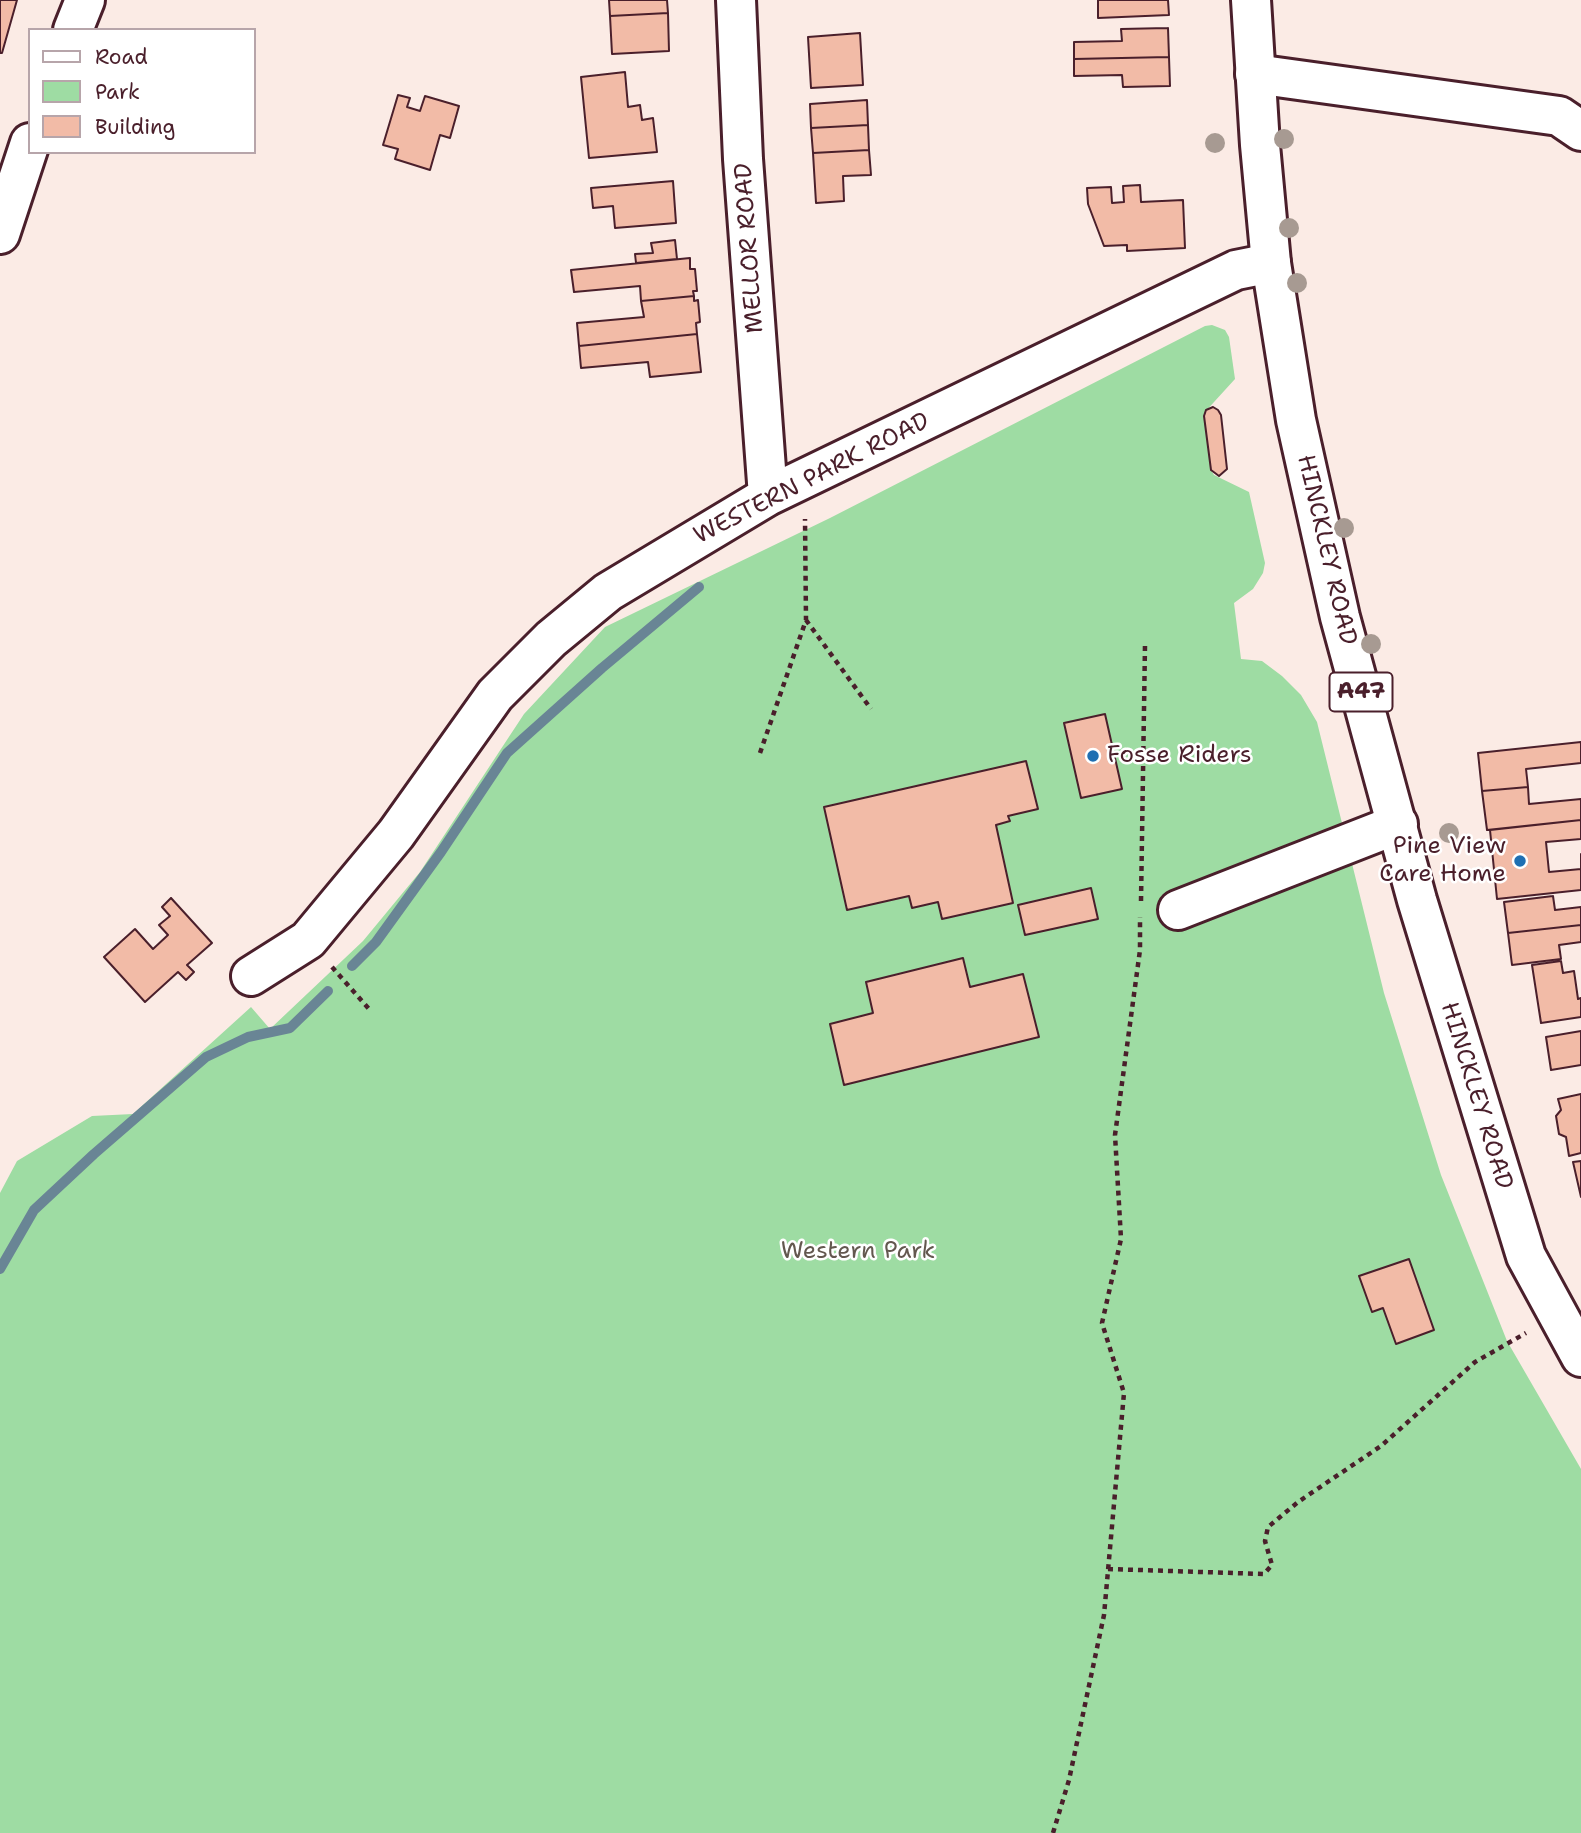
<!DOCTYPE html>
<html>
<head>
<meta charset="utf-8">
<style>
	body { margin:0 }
	#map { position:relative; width:1581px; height:1833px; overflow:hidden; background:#fbebe5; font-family:"Shantell Sans",sans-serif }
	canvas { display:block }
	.legend { position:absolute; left:28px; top:28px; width:228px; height:126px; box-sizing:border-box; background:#fff; border:2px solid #b7a5aa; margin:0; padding:9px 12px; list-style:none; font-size:21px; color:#4a1f2b }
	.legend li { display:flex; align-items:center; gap:14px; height:35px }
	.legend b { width:35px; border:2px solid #b7a5aa }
</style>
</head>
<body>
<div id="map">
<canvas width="1581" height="1833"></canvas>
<ul class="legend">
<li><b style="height:9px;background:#fff"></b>Road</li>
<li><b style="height:19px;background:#9edca3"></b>Park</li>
<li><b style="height:19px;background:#f2bba7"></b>Building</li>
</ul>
</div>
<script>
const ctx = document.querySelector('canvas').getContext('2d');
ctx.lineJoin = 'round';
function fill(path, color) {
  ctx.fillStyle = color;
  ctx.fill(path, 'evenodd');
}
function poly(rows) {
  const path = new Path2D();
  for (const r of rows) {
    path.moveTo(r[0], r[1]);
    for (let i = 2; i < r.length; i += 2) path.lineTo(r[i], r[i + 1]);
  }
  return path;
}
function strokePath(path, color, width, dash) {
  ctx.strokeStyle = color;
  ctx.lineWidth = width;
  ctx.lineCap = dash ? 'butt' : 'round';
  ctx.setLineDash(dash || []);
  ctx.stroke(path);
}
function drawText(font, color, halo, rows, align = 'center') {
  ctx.font = font + ' "Shantell Sans",sans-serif';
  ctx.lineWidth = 5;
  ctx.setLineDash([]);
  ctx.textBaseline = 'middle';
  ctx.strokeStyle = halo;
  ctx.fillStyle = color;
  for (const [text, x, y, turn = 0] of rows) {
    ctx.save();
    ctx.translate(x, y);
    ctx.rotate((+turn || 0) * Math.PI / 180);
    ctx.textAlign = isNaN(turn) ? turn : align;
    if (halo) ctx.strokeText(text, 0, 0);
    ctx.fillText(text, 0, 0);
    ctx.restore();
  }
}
const green = poly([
	[1212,325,1225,330,1229,337,1235,379,1204,413,1211,470,1214,475,1249,492,1265,563,1263,573,1253,589,1234,603,1241,659,1262,661,1282,676,1301,695,1317,722,1384,993,1441,1175,1507,1341,1581,1469,1581,1833,0,1833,0,1193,17,1161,92,1116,133,1114,251,1007,270,1029,363,941,420,872,524,714,605,627,830,518,1205,326]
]);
const stream = poly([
	[352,966,376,942,441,852,507,753,602,668,699,587],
	[0,1269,34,1210,94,1154,206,1057,248,1037,290,1028,328,991]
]);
const building = poly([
	[0,0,17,0,2,53,0,53,0,0],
	[609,0,667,0,668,13,610,16,609,0],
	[1098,0,1168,0,1169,15,1098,18,1098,0],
	[668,13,669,51,612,54,610,16,668,13],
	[1168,28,1169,57,1074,59,1074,42,1122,41,1121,29,1168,28],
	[860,33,863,85,811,88,808,37,860,33],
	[1169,57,1170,86,1123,87,1122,75,1074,76,1074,59,1169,57],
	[625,72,628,107,640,105,642,120,653,118,657,152,589,158,581,77,625,72],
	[398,95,410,98,407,107,420,111,425,96,459,106,450,138,440,135,430,170,395,159,398,149,383,145,398,95],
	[867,100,868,125,811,128,810,104,867,100],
	[868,125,869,150,813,153,811,128,868,125],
	[869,150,871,175,843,176,844,201,816,203,813,153,869,150],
	[673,181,676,223,615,228,613,206,593,208,591,188,673,181],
	[1140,185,1141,202,1183,200,1185,248,1127,251,1127,245,1104,246,1088,204,1087,188,1111,187,1112,203,1124,202,1123,186,1140,185],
	[675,240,677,259,636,263,635,254,653,253,651,243,675,240],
	[690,258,690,269,695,269,697,291,693,291,694,296,641,301,640,286,574,292,571,270,690,258],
	[694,296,694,301,698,300,700,322,696,323,697,334,579,346,577,323,644,317,641,301,694,296],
	[697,334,701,372,650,377,648,362,581,368,579,346,697,334],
	[1213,407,1218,410,1221,415,1227,469,1219,476,1211,470,1204,416,1206,410,1213,407],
	[1105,714,1122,789,1081,798,1064,723,1105,714],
	[1581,742,1581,763,1526,769,1528,787,1482,791,1478,753,1581,742],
	[1026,761,1038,809,1008,816,1010,821,996,825,1013,903,942,919,938,902,912,908,909,896,847,910,824,807,1026,761],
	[1528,787,1529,804,1581,799,1581,820,1487,830,1482,791,1528,787],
	[1581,820,1581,839,1546,842,1549,872,1581,869,1581,854,1581,890,1497,899,1490,830,1581,820],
	[1091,888,1098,919,1025,935,1018,905,1091,888],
	[1553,896,1555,910,1581,907,1581,925,1508,933,1504,902,1553,896],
	[171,898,212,943,187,965,194,972,186,980,178,972,145,1002,104,957,135,929,153,949,168,935,159,925,170,916,162,907,171,898],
	[1581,925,1581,942,1559,945,1561,959,1512,965,1508,933,1581,925],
	[963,958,970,987,1023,974,1039,1037,844,1085,830,1024,873,1013,866,982,963,958],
	[1561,961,1563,973,1574,971,1578,999,1581,998,1581,1017,1541,1023,1532,965,1561,961],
	[1581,1031,1581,1065,1551,1070,1546,1037,1581,1031],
	[1581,1094,1581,1153,1569,1156,1566,1137,1559,1134,1556,1116,1561,1110,1558,1099,1581,1094],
	[1581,1161,1581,1197,1573,1162,1581,1161],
	[1409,1259,1434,1330,1396,1344,1383,1308,1372,1312,1359,1276,1409,1259]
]);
const path = poly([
	[806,620,871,709],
	[760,753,806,620,805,519],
	[1141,901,1145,645],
	[332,967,369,1009],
	[1108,1569,1264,1574,1272,1565,1265,1541,1268,1527,1298,1502,1381,1446,1475,1362,1526,1333],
	[1053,1833,1069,1780,1104,1615,1124,1393,1102,1323,1121,1239,1115,1135,1140,950,1140,917]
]);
const minor = poly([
	[736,0,743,159,768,496],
	[73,30,85,0],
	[1255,74,1559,116,1581,131],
	[0,234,30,143],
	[1178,910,1398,824],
	[251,976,308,940,396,834,495,695,551,639,608,592,768,496,1236,270,1271,263]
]);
const major = poly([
	[1251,0,1260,145,1271,263,1296,420,1340,617,1417,900,1526,1256,1581,1357]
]);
const trees = [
	[1284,139],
	[1215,143],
	[1289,228],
	[1297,283],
	[1344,528],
	[1371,644],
	[1449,833]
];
const markers = [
	[1093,756,7,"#1f6fb2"],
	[1520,861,7,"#1f6fb2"]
];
const shields = [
	[1361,692,63]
];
const shieldNames = [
	["A47",1361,692]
];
const streetNames = [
	["MELLOR ROAD",750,248,-94],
	["WESTERN PARK ROAD",812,479,-27],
	["HINCKLEY ROAD",1326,550,77],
	["HINCKLEY ROAD",1476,1096,73]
];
const poiNames = [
	["Fosse Riders",1107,756],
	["Pine View",1506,847,"right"],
	["Care Home",1506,875,"right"]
];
const parkNames = [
	["Western Park",858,1252]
];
fill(green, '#9edca3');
strokePath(stream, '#698595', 10);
fill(building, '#f2bba7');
strokePath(building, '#4a1f2b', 2);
strokePath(minor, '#4a1f2b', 44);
strokePath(major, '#4a1f2b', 44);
strokePath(path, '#4a1f2b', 4.5, [5, 5]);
strokePath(minor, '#fff', 38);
strokePath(major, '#fff', 38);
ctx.fillStyle = '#a79a92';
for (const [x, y] of trees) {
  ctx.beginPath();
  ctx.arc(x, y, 10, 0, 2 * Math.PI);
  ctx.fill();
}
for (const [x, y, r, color] of markers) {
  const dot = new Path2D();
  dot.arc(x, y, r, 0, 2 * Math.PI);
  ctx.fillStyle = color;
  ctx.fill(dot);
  strokePath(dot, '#fff', 2.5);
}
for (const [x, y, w] of shields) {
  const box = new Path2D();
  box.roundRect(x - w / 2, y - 19.5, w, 39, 5);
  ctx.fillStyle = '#fff';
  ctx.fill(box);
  strokePath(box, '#4a1f2b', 2);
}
drawText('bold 23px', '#4a1f2b', null, shieldNames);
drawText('24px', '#4a1f2b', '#fff', streetNames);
drawText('24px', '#4a1f2b', '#fff', poiNames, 'left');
drawText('24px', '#63584f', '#fff', parkNames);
</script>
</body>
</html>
